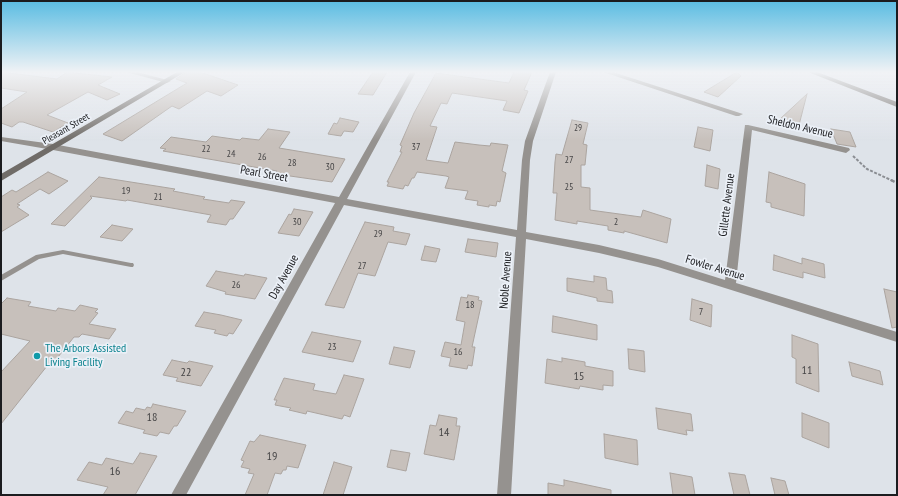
<!DOCTYPE html>
<html>
<head>
<meta charset="utf-8">
<style>
	body { margin:0 }
	#map { position:relative; width:898px; height:496px; overflow:hidden; background:#dee3e9; font-family:"PT Sans Narrow",sans-serif }
	canvas { display:block }
	.frame { position:absolute; inset:0; border:2px solid #1b1c1f; pointer-events:none }
</style>
</head>
<body>
<div id="map">
<canvas width="898" height="496"></canvas>
<div class="frame"></div>
</div>
<script>
const ctx = document.querySelector('canvas').getContext('2d');
ctx.lineJoin = 'round';
function fill(path, color) {
  ctx.fillStyle = color;
  ctx.fill(path, 'evenodd');
}
function poly(rows) {
  const path = new Path2D();
  for (const r of rows) {
    path.moveTo(r[0], r[1]);
    for (let i = 2; i < r.length; i += 2) path.lineTo(r[i], r[i + 1]);
  }
  return path;
}
function strokePath(path, color, width, dash) {
  ctx.strokeStyle = color;
  ctx.lineWidth = width;
  ctx.lineCap = dash ? 'butt' : 'round';
  ctx.setLineDash(dash || []);
  ctx.stroke(path);
}
function drawText(font, color, halo, rows, align = 'center') {
  ctx.font = font + ' "PT Sans Narrow",sans-serif';
  ctx.lineWidth = 3.5;
  ctx.setLineDash([]);
  ctx.textBaseline = 'middle';
  ctx.strokeStyle = halo;
  ctx.fillStyle = color;
  for (const [text, x, y, turn = 0] of rows) {
    ctx.save();
    ctx.translate(x, y);
    ctx.rotate((+turn || 0) * Math.PI / 180);
    ctx.textAlign = isNaN(turn) ? turn : align;
    if (halo) ctx.strokeText(text, 0, 0);
    ctx.fillText(text, 0, 0);
    ctx.restore();
  }
}
const building = poly([
	[1,72,57,79,67,72,112,77,98,85,120,94,107,100,88,92,47,115,68,123,53,132,23,122,19,122,12,127,1,123,1,109,27,92,1,88,1,72],
	[186,72,200,72,238,85,221,96,207,91,179,109,172,106,122,141,105,135,103,134,187,83,176,79,186,72],
	[373,72,387,72,373,95,358,94,373,72],
	[514,72,532,72,524,90,528,91,519,113,503,110,507,101,452,93,447,104,441,103,430,126,437,127,426,160,448,163,455,142,479,145,490,146,491,143,508,145,502,171,506,173,500,202,497,201,496,206,489,205,489,207,477,205,478,201,465,199,468,191,445,188,449,177,446,176,417,172,414,178,412,178,408,186,405,185,403,189,387,186,389,182,387,182,402,152,400,152,402,146,400,145,414,113,436,73,509,83,514,72],
	[737,72,741,76,718,97,704,92,737,72],
	[807,94,799,125,780,119,807,94],
	[340,118,359,122,353,132,344,131,341,136,328,134,334,123,337,124,340,118],
	[572,120,588,123,583,144,587,145,585,165,581,165,581,187,590,188,590,210,641,217,643,210,671,219,667,243,624,231,624,233,608,230,608,226,577,221,577,224,555,220,557,193,553,193,555,162,556,154,562,155,572,120],
	[698,127,713,130,710,151,694,147,698,127],
	[268,129,290,132,279,148,345,159,332,182,276,174,277,171,163,151,166,149,160,148,171,137,206,142,212,136,240,140,242,138,259,140,268,129],
	[831,129,850,132,856,147,837,144,831,129],
	[707,165,720,169,718,189,705,186,707,165],
	[48,172,68,181,49,194,40,189,17,204,20,205,17,207,29,215,1,232,1,197,12,190,16,192,48,172],
	[769,172,805,184,804,216,771,207,771,203,766,202,769,172],
	[99,177,175,189,173,191,205,197,203,199,229,203,231,200,245,202,233,219,230,219,226,225,207,222,211,215,127,200,126,201,90,196,92,198,65,226,51,224,99,177],
	[294,209,313,212,299,236,278,233,289,214,291,215,294,209],
	[365,222,394,227,393,231,410,234,406,245,388,242,375,276,358,273,344,308,325,305,365,222],
	[112,225,133,229,122,241,100,237,112,225],
	[468,239,498,243,496,257,465,252,468,239],
	[425,246,440,249,436,262,421,260,425,246],
	[774,255,802,264,802,258,824,264,825,278,803,272,803,278,773,270,774,255],
	[216,271,244,276,245,274,267,278,255,299,225,294,226,292,206,286,216,271],
	[594,276,606,278,607,290,612,291,613,303,597,301,597,298,567,291,567,278,594,282,594,276],
	[884,289,897,292,897,327,892,328,884,289],
	[468,295,479,297,478,300,482,301,472,347,475,347,472,366,468,365,467,369,449,366,451,358,441,356,445,342,461,345,465,322,456,320,461,297,467,298,468,295],
	[7,298,31,302,28,306,56,311,58,308,75,311,80,305,98,309,95,312,98,313,89,324,116,329,109,339,82,334,79,337,74,337,54,362,51,361,1,424,1,372,30,341,1,334,1,304,7,298],
	[692,299,712,305,711,327,690,320,692,299],
	[204,312,221,315,242,320,233,334,229,333,227,336,214,333,216,330,195,326,204,312],
	[553,316,597,325,597,340,552,332,553,316],
	[312,332,361,341,353,362,302,352,312,332],
	[792,335,818,344,819,392,796,383,796,359,792,357,792,335],
	[394,347,415,351,410,368,389,364,394,347],
	[628,349,644,351,645,372,629,369,628,349],
	[562,358,585,362,585,366,613,371,613,386,603,385,603,390,580,386,579,389,545,383,547,359,562,362,562,358],
	[172,360,187,363,189,361,213,366,201,386,176,381,178,378,163,375,172,360],
	[849,362,880,371,883,385,852,376,849,362],
	[344,375,364,379,350,417,344,415,342,419,307,411,306,414,289,410,291,408,275,405,277,400,274,400,284,378,315,384,313,390,336,394,344,375],
	[153,404,186,411,177,426,174,426,169,434,160,432,157,436,143,433,145,430,118,423,126,411,133,413,136,408,145,410,147,407,151,408,153,404],
	[656,408,691,414,693,431,686,430,687,435,658,429,656,408],
	[802,413,829,423,829,448,802,437,802,413],
	[439,415,457,418,456,426,460,426,454,460,424,454,430,425,436,426,439,415],
	[604,434,637,440,638,465,605,458,604,434],
	[260,435,306,445,298,468,287,466,286,470,283,470,281,474,275,473,267,495,245,495,254,474,248,473,250,469,241,467,244,461,241,460,250,441,254,442,260,435],
	[391,450,410,453,406,471,387,467,391,450],
	[140,453,157,456,135,495,103,495,108,487,77,480,89,462,102,465,106,458,133,464,140,453],
	[334,462,352,467,343,495,323,495,334,462],
	[670,473,692,477,695,495,673,495,670,473],
	[729,473,745,475,750,495,734,495,729,473],
	[771,478,785,481,789,495,775,495,771,478],
	[564,480,611,490,611,495,548,495,548,483,564,486,564,480]
]);
const pathFar1 = poly([
	[853,156,867,169,893,181]
]);
const path = poly([
	[891,180,897,183]
]);
const lane = poly([
	[63,250,131,263,133,263,134,265,133,267,131,267,63,254,39,259,1,281,1,275,36,255,63,250]
]);
const street = poly([
	[126,72,137,72,171,81,167,83,126,72],
	[410,72,416,72,347,199,517,230,522,160,525,141,550,72,556,72,533,141,530,160,526,232,599,245,658,259,725,280,745,125,748,125,849,148,850,150,846,153,752,130,736,283,897,332,897,342,658,267,599,253,526,239,511,495,497,495,516,237,344,205,186,495,171,495,335,203,53,150,1,141,1,137,53,144,339,197,410,72],
	[603,72,613,72,743,114,739,116,736,116,603,72]
]);
const secondary = poly([
	[177,72,185,72,1,181,1,174,177,72],
	[808,72,817,72,897,102,897,107,808,72]
]);
const markers = [
	[37,356,4,"#0f9aa8"]
];
const farNumbernames = [
	["29",578,128]
];
const farStreetnames = [
	["Pleasant Street",66,129,-30]
];
const numberNames = [
	["37",416,147],
	["22",206,149],
	["24",231,154],
	["26",262,157],
	["27",569,160],
	["28",292,163],
	["30",330,167],
	["25",569,187],
	["19",126,191],
	["21",158,197],
	["30",297,222],
	["2",616,222],
	["29",378,234],
	["27",362,266],
	["26",236,285],
	["18",470,305],
	["7",701,312],
	["23",332,347],
	["16",458,352]
];
const streetNames = [
	["Sheldon Avenue",800,127,13],
	["Pearl Street",264,174,10],
	["Gillette Avenue",727,205,-83],
	["Fowler Avenue",715,268,17],
	["Day Avenue",284,277,-61],
	["Noble Avenue",506,280,-86]
];
const cultureNames = [
	["The Arbors Assisted",45,349],
	["Living Facility",45,363]
];
const nearNumbernames = [
	["11",807,371],
	["22",186,373],
	["15",579,377],
	["18",152,418],
	["14",444,433],
	["19",272,457],
	["16",115,472]
];
fill(building, '#c7c0bb');
strokePath(building, '#aba49f', 1);
strokePath(pathFar1, '#8b8e93', 2, [3, 1.5]);
strokePath(path, '#8b8e93', 2.5, [4, 2]);
fill(lane, '#95928f');
fill(street, '#95928f');
fill(secondary, '#706c68');
const sky = ctx.createLinearGradient(0, 0, 0, 141);
sky.addColorStop(0, '#59bce2');
sky.addColorStop(0.51, '#f0f2f5');
sky.addColorStop(1, '#f0f2f500');
ctx.fillStyle = sky;
ctx.fillRect(0, 0, 898, 141);
for (const [x, y, r, color] of markers) {
  const dot = new Path2D();
  dot.arc(x, y, r, 0, 2 * Math.PI);
  ctx.fillStyle = color;
  ctx.fill(dot);
  strokePath(dot, '#ebf0f7', 1.5);
}
drawText('9px', '#464546', null, farNumbernames);
drawText('10px', '#1b1c1f', '#ebf0f7', farStreetnames);
drawText('10px', '#464546', null, numberNames);
drawText('12px', '#1b1c1f', '#ebf0f7', streetNames);
drawText('12px', '#0d838f', '#ebf0f7', cultureNames, 'left');
drawText('12px', '#464546', null, nearNumbernames);
</script>
</body>
</html>
